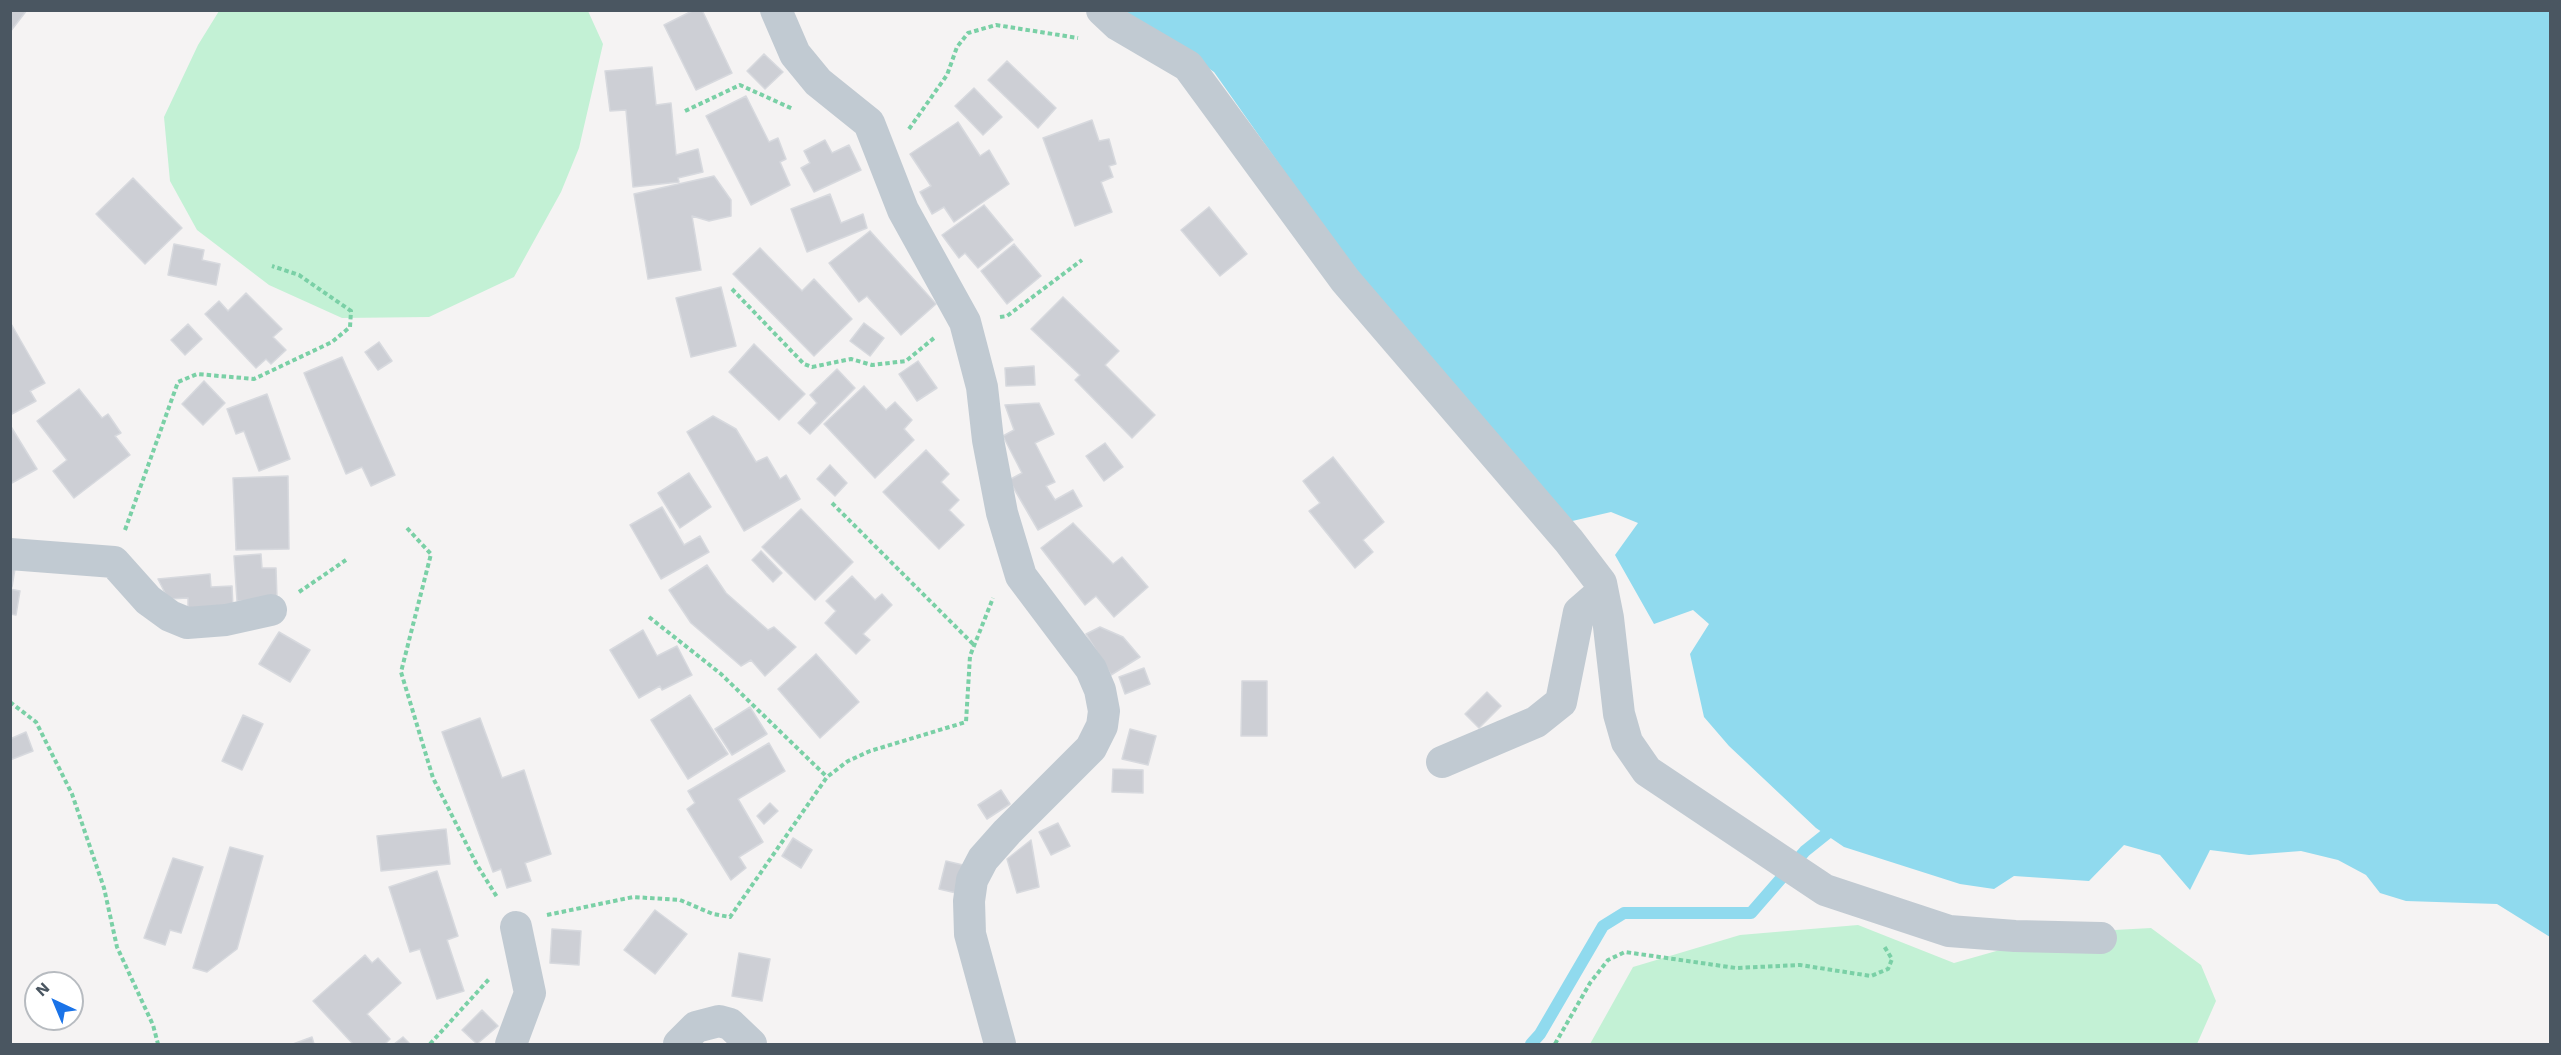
<!DOCTYPE html>
<html>
<head>
<meta charset="utf-8">
<style>
	body { margin:0 }
	#map { position:relative; width:2561px; height:1055px; overflow:hidden; background:#f5f3f3; font-family:"Work Sans",sans-serif }
	canvas { display:block }
	.frame { position:absolute; inset:0; border:12px solid #4a5661; pointer-events:none }
	.north { position:absolute; left:24px; top:971px; width:60px; height:60px; box-sizing:border-box; background:#fff; border:2px solid #b7bbc0; border-radius:50%; rotate:316deg; font-size:16px; font-weight:700; line-height:24px; text-align:center; color:#4a5661 }
	.north::after { content:''; display:block; margin:auto; width:21px; height:27px; background:#1a73e8; clip-path:polygon(50% 0,100% 100%,50% 72%,0 100%) }
</style>
</head>
<body>
<div id="map">
<canvas width="2561" height="1055"></canvas>
<div class="frame"></div>
<div class="north">N</div>
</div>
<script>
const ctx = document.querySelector('canvas').getContext('2d');
ctx.lineJoin = 'round';
function fill(path, color) {
  ctx.fillStyle = color;
  ctx.fill(path, 'evenodd');
}
function poly(rows) {
  const path = new Path2D();
  for (const r of rows) {
    path.moveTo(r[0], r[1]);
    for (let i = 2; i < r.length; i += 2) path.lineTo(r[i], r[i + 1]);
  }
  return path;
}
function strokePath(path, color, width, dash) {
  ctx.strokeStyle = color;
  ctx.lineWidth = width;
  ctx.lineCap = dash ? 'butt' : 'round';
  ctx.setLineDash(dash || []);
  ctx.stroke(path);
}
const green = poly([
	[219,11,588,11,603,44,579,148,561,192,514,277,429,317,342,318,269,285,197,230,170,181,164,117,198,45],
	[1858,925,1954,963,2060,933,2151,928,2201,965,2216,1001,2197,1044,1590,1044,1633,967,1740,935]
]);
const water = poly([
	[1125,11,2550,11,2550,937,2497,904,2406,901,2380,893,2366,875,2338,860,2301,851,2249,855,2210,850,2190,890,2160,855,2124,845,2089,881,2014,876,1994,889,1960,884,1844,847,1816,828,1729,746,1704,717,1690,654,1709,624,1693,610,1654,624,1615,555,1638,523,1611,512,1568,522,1468,415,1320,222,1214,72]
]);
const stream = poly([
	[1531,1044,1540,1034,1603,926,1624,913,1751,913,1805,851,1835,827]
]);
const building = poly([
	[10,10,27,10,10,32,10,10],
	[694,10,702,10,732,73,696,90,664,25,694,10],
	[764,54,783,72,765,89,747,71,764,54],
	[1007,61,1056,108,1038,128,988,80,1007,61],
	[652,67,656,105,671,103,676,155,698,149,703,172,678,178,679,182,633,187,626,110,610,111,605,71,652,67],
	[974,88,1002,117,983,135,955,106,974,88],
	[746,96,769,142,778,138,786,159,780,162,790,185,751,205,706,116,746,96],
	[1092,120,1099,141,1109,139,1116,164,1109,166,1113,177,1101,182,1112,212,1075,226,1043,138,1092,120],
	[958,122,980,156,989,150,1009,184,954,222,944,207,932,214,920,192,931,186,910,154,958,122],
	[825,140,832,153,849,145,861,170,814,192,801,168,810,163,804,151,825,140],
	[714,176,731,200,731,216,709,221,692,216,701,270,648,279,634,194,714,176],
	[133,178,182,228,145,264,96,214,133,178],
	[830,194,841,223,863,214,867,228,807,252,791,209,830,194],
	[984,205,1013,240,978,268,965,253,959,258,942,235,984,205],
	[1209,207,1247,254,1220,276,1181,230,1209,207],
	[870,231,936,304,901,335,867,296,859,302,829,263,870,231],
	[174,244,204,250,202,260,220,264,216,285,168,275,174,244],
	[1014,244,1041,276,1007,304,981,271,1014,244],
	[760,248,802,291,814,279,852,319,814,356,733,274,760,248],
	[721,287,736,346,691,357,676,298,721,287],
	[246,293,282,329,273,337,286,350,271,364,266,359,256,368,205,314,219,301,228,311,246,293],
	[1063,297,1119,351,1105,365,1155,415,1132,438,1075,380,1080,375,1031,329,1063,297],
	[10,322,45,383,30,391,36,401,10,415,10,322],
	[864,323,884,338,870,356,850,341,864,323],
	[188,324,202,339,185,355,171,340,188,324],
	[379,342,392,361,378,370,365,352,379,342],
	[754,344,805,394,779,420,729,372,754,344],
	[342,357,395,475,371,486,362,467,346,474,304,373,342,357],
	[918,361,937,388,917,401,899,374,918,361],
	[1034,366,1035,385,1006,386,1005,368,1034,366],
	[837,369,855,388,810,434,798,423,817,403,810,395,837,369],
	[204,381,225,403,203,425,182,404,204,381],
	[864,386,886,410,895,402,912,420,904,429,914,440,875,478,824,424,864,386],
	[79,389,102,418,108,414,121,433,115,436,130,455,74,498,53,471,67,460,37,421,79,389],
	[267,394,290,459,259,471,244,431,236,434,227,409,267,394],
	[1039,403,1054,434,1035,443,1055,482,1046,486,1055,500,1073,490,1082,506,1038,530,1009,480,1022,473,1003,436,1014,430,1005,405,1039,403],
	[713,416,736,429,756,462,767,457,780,479,786,475,800,499,744,531,687,432,713,416],
	[10,425,37,469,10,484,10,425],
	[1105,443,1123,467,1104,481,1086,456,1105,443],
	[926,450,949,474,941,482,959,500,949,510,964,525,939,549,883,492,926,450],
	[1333,457,1384,522,1363,540,1373,552,1355,568,1309,511,1320,503,1303,481,1333,457],
	[830,465,847,483,835,496,817,479,830,465],
	[689,473,711,507,680,528,658,493,689,473],
	[288,476,289,549,236,550,233,478,288,476],
	[662,507,684,545,700,536,709,552,661,579,630,525,662,507],
	[801,509,853,562,815,600,762,547,801,509],
	[1073,523,1113,564,1122,557,1148,587,1114,617,1096,596,1085,605,1041,548,1073,523],
	[761,551,782,573,773,582,752,560,761,551],
	[261,554,262,568,276,568,277,599,237,601,234,556,261,554],
	[707,565,726,593,768,630,774,627,796,647,765,676,751,660,741,666,691,623,669,590,707,565],
	[10,569,15,569,12,587,10,587,10,569],
	[210,574,211,587,232,586,233,608,188,609,188,598,168,599,158,579,210,574],
	[852,576,875,600,882,594,892,605,863,634,870,640,856,654,825,623,836,611,826,601,852,576],
	[10,589,20,591,16,615,10,614,10,589],
	[1100,627,1123,637,1140,657,1111,675,1086,634,1100,627],
	[643,630,657,656,677,646,692,675,662,690,660,686,639,698,610,650,643,630],
	[279,632,310,650,290,682,259,664,279,632],
	[816,654,859,702,820,738,778,689,816,654],
	[1144,668,1150,684,1125,694,1119,677,1144,668],
	[1242,681,1267,681,1267,736,1241,736,1242,681],
	[1487,692,1501,706,1479,728,1465,714,1487,692],
	[690,695,728,754,688,779,651,720,690,695],
	[750,707,767,734,732,755,715,729,750,707],
	[243,715,263,724,242,770,222,761,243,715],
	[480,718,502,778,524,770,551,854,525,863,531,881,507,888,501,869,493,872,442,732,480,718],
	[1130,729,1156,736,1148,765,1122,759,1130,729],
	[26,732,33,751,10,760,10,739,26,732],
	[769,743,785,771,738,799,763,842,739,857,746,868,731,880,687,809,695,803,688,791,769,743],
	[1113,769,1143,770,1143,793,1112,792,1113,769],
	[1001,790,1010,804,987,819,978,805,1001,790],
	[770,803,778,811,764,824,757,816,770,803],
	[1058,823,1070,846,1051,855,1039,832,1058,823],
	[446,829,450,864,381,871,377,836,446,829],
	[793,838,812,850,801,868,782,856,793,838],
	[1031,840,1039,887,1017,893,1007,859,1031,840],
	[230,847,263,856,237,949,207,972,193,968,230,847],
	[173,858,203,867,181,933,170,930,165,945,144,938,173,858],
	[946,861,963,865,956,893,939,889,946,861],
	[437,871,458,936,447,940,464,991,437,999,420,949,410,952,389,887,437,871],
	[655,910,687,934,655,974,624,950,655,910],
	[552,929,581,931,579,965,550,963,552,929],
	[739,953,770,959,762,1001,732,996,739,953],
	[365,955,372,963,378,958,401,983,367,1014,390,1039,385,1044,353,1044,313,1001,365,955],
	[482,1010,498,1026,477,1044,462,1030,482,1010],
	[312,1037,314,1044,293,1044,312,1037],
	[403,1037,410,1044,394,1044,403,1037]
]);
const path = poly([
	[685,111,740,85,793,109],
	[909,129,947,75,957,47,968,33,996,25,1078,38],
	[732,289,804,364,812,367,851,359,872,365,906,361,934,338],
	[1000,317,1007,316,1082,260],
	[832,503,975,646],
	[407,528,431,554,401,672,433,778,477,865,497,897],
	[125,530,178,382,197,374,254,379,332,342,350,327,351,311,299,275,272,266],
	[299,592,346,560],
	[649,617,721,674,827,777],
	[10,702,36,722,72,794,104,888,117,947,153,1025,158,1044],
	[547,915,633,897,680,900,713,914,730,917,827,777,848,761,870,751,966,722,970,656,993,598],
	[430,1044,490,978],
	[1555,1044,1590,983,1608,960,1625,952,1736,968,1800,965,1871,976,1888,969,1892,959,1884,946]
]);
const minor = poly([
	[776,10,795,54,818,82,869,123,903,210,965,322,982,387,988,440,1002,513,1021,576,1091,669,1100,690,1104,711,1102,726,1091,748,1007,832,983,859,972,880,969,901,970,934,1000,1044],
	[1102,10,1118,25,1188,66,1345,280,1569,541,1601,583,1608,618,1619,714,1627,742,1647,771,1825,890,1949,931,2015,936,2101,938],
	[10,554,114,562,148,600,170,616,187,623,226,620,271,610],
	[1442,762,1536,722,1561,702,1579,612,1602,592],
	[511,1044,530,993,516,927],
	[679,1044,696,1027,719,1021,730,1024,751,1044]
]);
fill(green, '#c3f1d5');
fill(water, '#90daee');
strokePath(stream, '#90daee', 12);
fill(building, '#cdcfd5');
strokePath(building, '#d7d9de', 1.5);
strokePath(path, '#7ad0a6', 4, [4.5, 3]);
strokePath(minor, '#c1cad2', 32);
</script>
</body>
</html>
